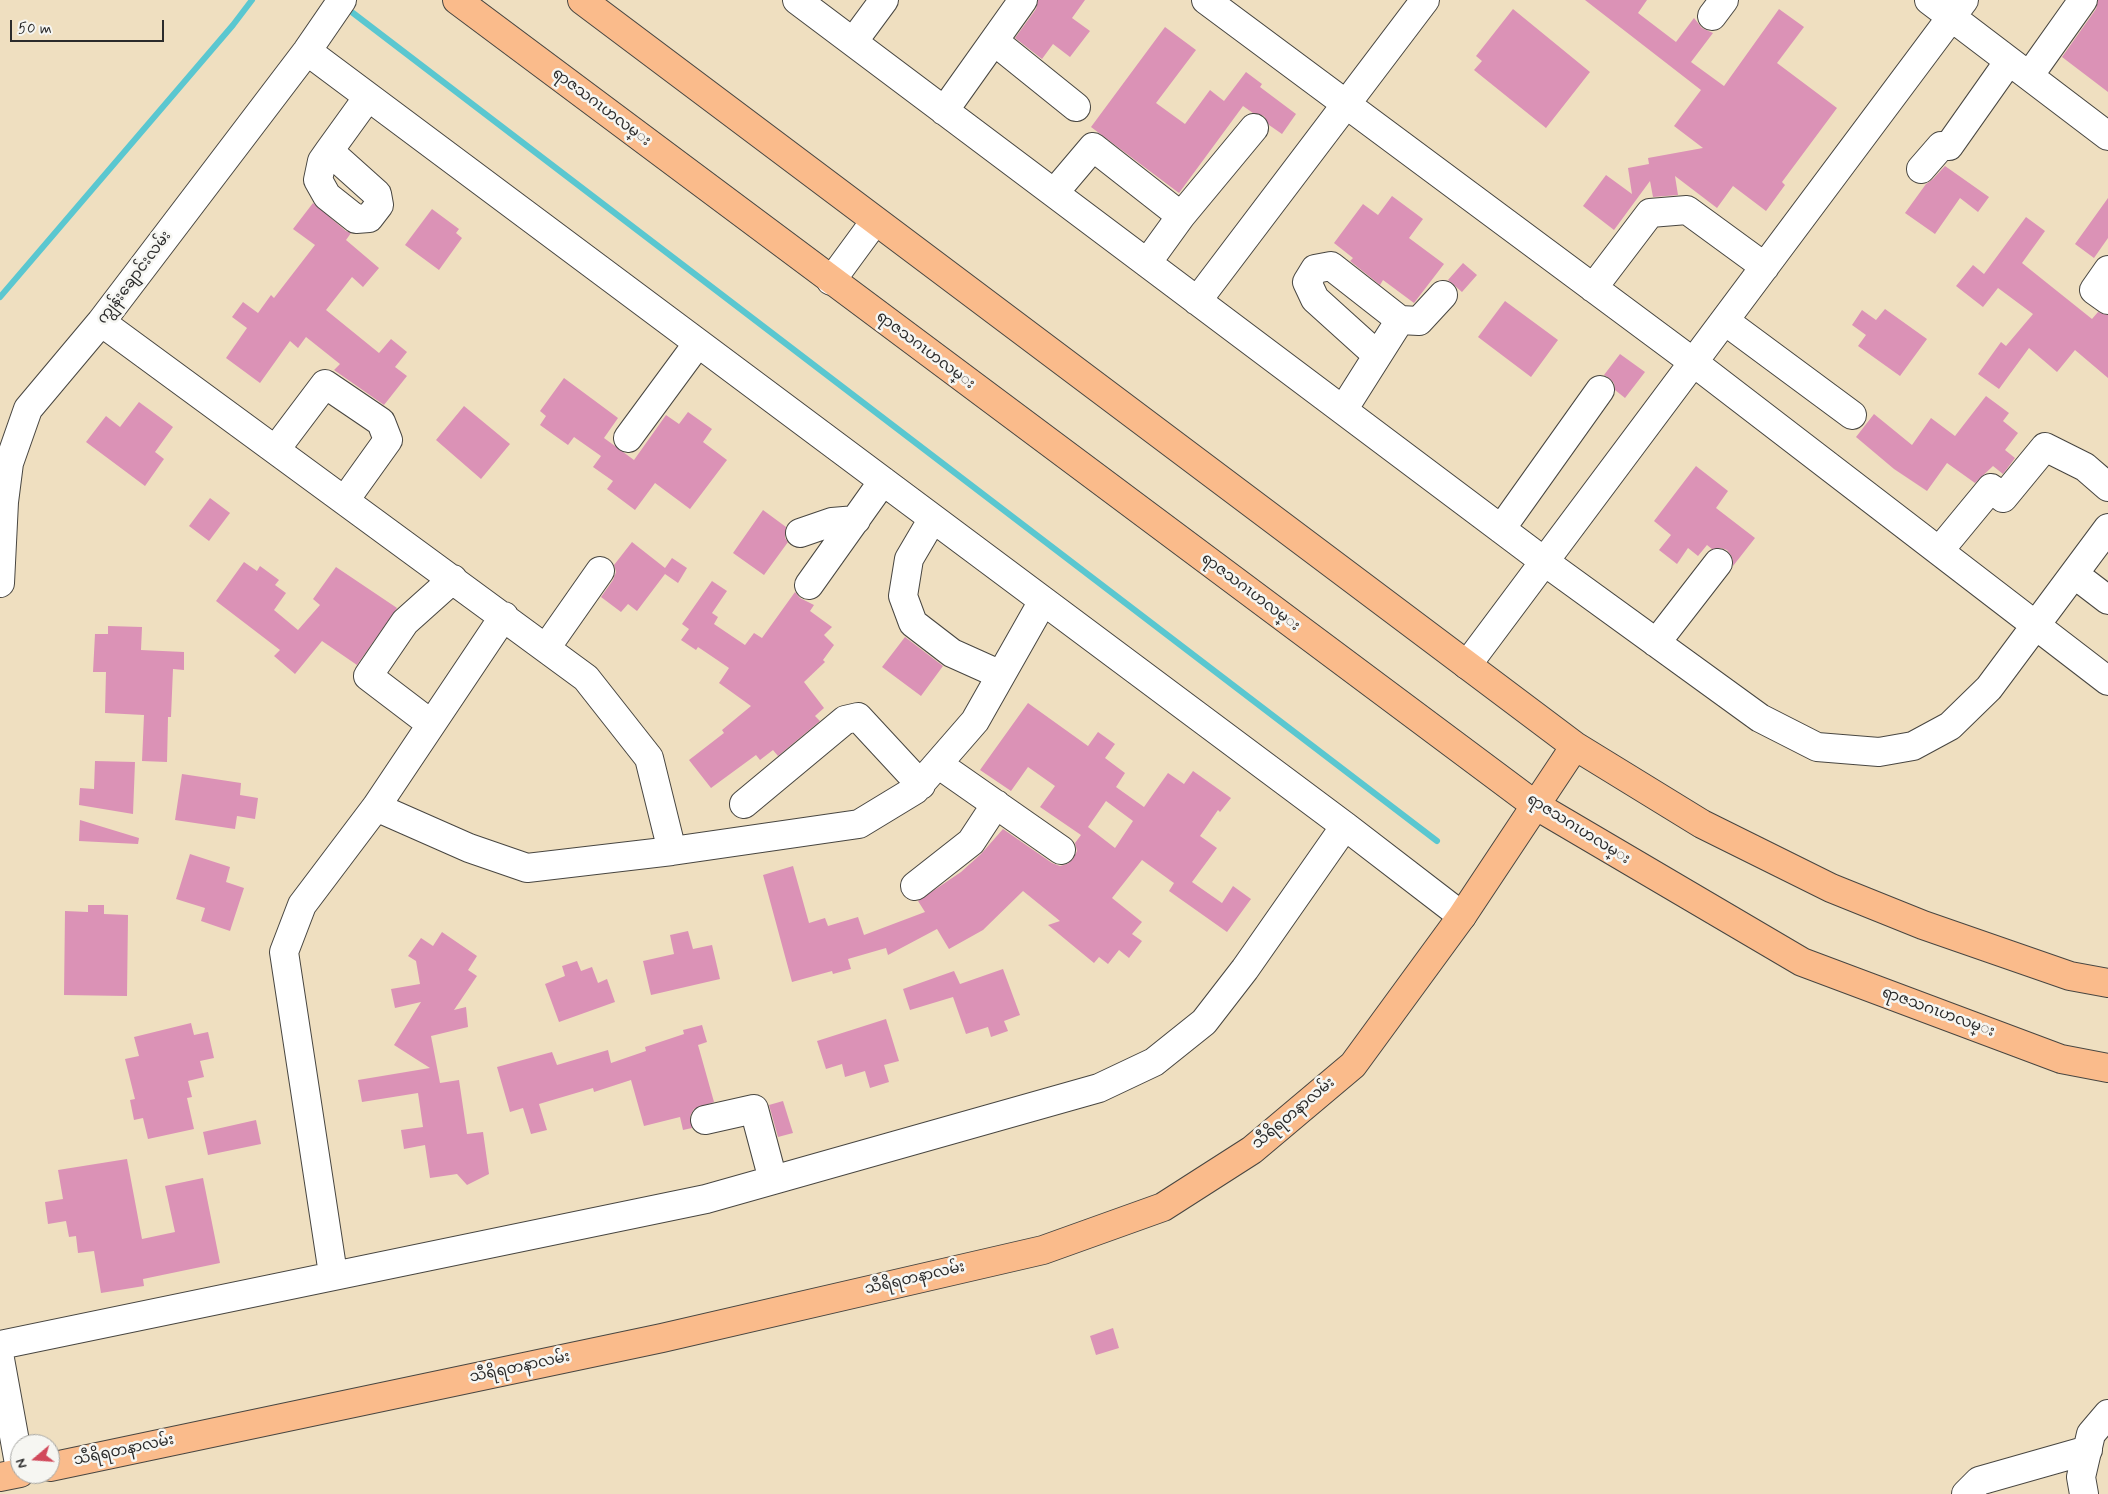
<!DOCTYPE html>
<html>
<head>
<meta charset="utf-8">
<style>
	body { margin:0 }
	#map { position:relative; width:2108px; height:1494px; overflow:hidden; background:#efdfc0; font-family:Mynerve,sans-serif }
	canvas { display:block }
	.north { position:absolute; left:10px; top:1434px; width:50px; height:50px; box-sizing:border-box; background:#f6f6f2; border:1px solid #a5a5a2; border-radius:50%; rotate:252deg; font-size:14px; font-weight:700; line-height:20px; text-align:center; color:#2b2b2b }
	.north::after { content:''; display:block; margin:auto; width:18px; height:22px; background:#d1495b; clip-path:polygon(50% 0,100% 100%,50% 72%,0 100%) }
	.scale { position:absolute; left:10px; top:20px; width:154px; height:22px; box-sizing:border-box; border:2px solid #2b2b2b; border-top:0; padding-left:6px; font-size:15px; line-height:18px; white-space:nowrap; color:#2b2b2b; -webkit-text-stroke:4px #f6f6f2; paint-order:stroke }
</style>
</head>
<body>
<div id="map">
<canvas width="2108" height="1494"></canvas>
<div class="north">N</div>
<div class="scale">50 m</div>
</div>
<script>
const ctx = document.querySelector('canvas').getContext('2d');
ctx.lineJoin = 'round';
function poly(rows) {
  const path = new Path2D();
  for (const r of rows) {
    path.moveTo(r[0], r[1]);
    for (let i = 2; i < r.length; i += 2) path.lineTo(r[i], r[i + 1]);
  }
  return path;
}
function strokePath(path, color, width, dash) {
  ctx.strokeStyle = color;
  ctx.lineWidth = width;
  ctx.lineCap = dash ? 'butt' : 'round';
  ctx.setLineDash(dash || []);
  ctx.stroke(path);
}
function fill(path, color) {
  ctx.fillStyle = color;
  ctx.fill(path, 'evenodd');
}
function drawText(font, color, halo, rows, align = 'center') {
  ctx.font = font + ' Mynerve,"Noto Sans Myanmar",sans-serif';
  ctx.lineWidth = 5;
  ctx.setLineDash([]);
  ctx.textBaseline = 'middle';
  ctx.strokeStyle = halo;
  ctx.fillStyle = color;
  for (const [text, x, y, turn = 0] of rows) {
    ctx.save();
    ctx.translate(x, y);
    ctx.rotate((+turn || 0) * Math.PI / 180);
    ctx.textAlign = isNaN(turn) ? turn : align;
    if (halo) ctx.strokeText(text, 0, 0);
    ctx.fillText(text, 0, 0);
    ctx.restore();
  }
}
const stream = poly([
	[353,13,1437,841],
	[0,297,233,25,252,0]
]);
const building = poly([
	[1038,0,1085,0,1072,18,1090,31,1070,57,1053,44,1042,59,1015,38,1036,9],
	[1585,0,1647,0,1638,13,1676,42,1694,18,1702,28,1713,33,1691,62,1724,86,1779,9,1804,27,1777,63,1837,108,1782,182,1785,185,1766,211,1733,186,1717,208,1675,176,1678,195,1653,197,1650,181,1614,230,1583,206,1606,175,1632,194,1628,168,1649,164,1648,158,1703,148,1674,126,1701,90],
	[2098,0,2108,0,2108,92,2062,57,2096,9],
	[1513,9,1590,72,1546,128,1474,70,1482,61,1476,56],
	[1165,27,1196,50,1156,103,1185,124,1210,90,1224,101,1246,72,1262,84,1260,87,1296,114,1282,134,1269,125,1264,116,1253,113,1243,106,1179,193,1091,127],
	[1945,166,1989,197,1978,212,1960,198,1935,234,1905,213,1926,184,1933,179],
	[1392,196,1423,219,1409,238,1444,264,1414,303,1383,280,1380,285,1350,261,1353,258,1334,243,1363,204,1378,215],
	[2108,198,2108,238,2094,258,2075,244],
	[313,203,346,231,351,233,346,240,379,268,363,287,352,277,326,310,379,353,391,339,407,352,395,367,407,376,384,405,334,370,340,364,306,337,298,348,290,341,260,383,226,358,247,328,232,317,243,302,258,313,271,295,274,298,315,245,293,229],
	[432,209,459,229,456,233,462,238,439,270,405,245],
	[2026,217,2045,231,2022,263,2092,319,2098,312,2108,315,2108,378,2075,350,2057,372,2029,348,1999,389,1978,374,2001,342,2006,346,2033,314,1998,288,1983,307,1956,286,1973,265,1984,274],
	[1463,263,1477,275,1462,292,1448,280],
	[1505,301,1558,340,1531,377,1478,337],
	[1885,309,1927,339,1900,376,1858,346,1866,335,1852,325,1862,310,1876,320],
	[1620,354,1645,372,1625,398,1615,390,1614,383,1609,378,1604,375],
	[564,378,618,418,604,438,634,460,666,415,679,424,688,412,712,429,703,442,727,460,690,509,655,483,635,510,607,489,613,481,593,467,601,456,574,437,568,445,540,425,546,416,540,411],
	[1986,396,2009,413,2003,421,2018,433,2005,450,2015,458,2003,474,1993,466,1975,483,1947,463,1927,491,1894,469,1856,437,1874,414,1912,445,1931,418,1955,436],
	[139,402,173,427,155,452,164,459,145,486,86,442,106,416,120,427],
	[464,406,510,444,481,479,436,440],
	[1696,466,1728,491,1716,508,1755,538,1733,566,1732,557,1727,550,1721,548,1712,549,1707,545,1698,556,1688,548,1677,564,1659,550,1671,535,1654,521],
	[210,498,230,513,209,541,189,526],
	[763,510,786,527,785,538,788,542,764,575,733,553],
	[632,542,665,568,672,558,687,568,678,583,665,574,637,611,628,604,621,612,601,597,613,580,616,572,614,565],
	[244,562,257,571,260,566,279,580,275,585,286,593,274,610,298,630,320,605,313,599,336,567,397,608,357,665,322,641,295,674,274,656,280,650,216,601],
	[712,581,727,591,712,613,718,617,714,624,745,645,754,633,762,638,795,592,800,598,814,605,810,611,832,627,824,635,834,645,823,660,825,662,804,682,824,708,815,716,820,721,778,756,773,750,760,760,756,755,711,788,689,760,724,733,722,730,751,706,719,683,729,668,698,647,696,650,681,640,689,629,682,624],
	[108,626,142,627,141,650,184,652,184,670,173,669,171,717,168,717,167,762,142,761,144,715,105,713,106,672,93,672,95,634,108,634],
	[905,637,943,666,921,696,882,667],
	[1028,703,1088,746,1098,732,1115,744,1105,758,1125,773,1116,787,1144,807,1168,773,1184,784,1193,771,1231,798,1220,812,1218,810,1200,836,1217,848,1192,882,1222,903,1233,886,1251,899,1227,932,1169,891,1174,883,1142,860,1112,898,1142,922,1132,934,1142,941,1129,958,1119,950,1108,964,1099,957,1094,963,1048,925,1060,921,1023,891,983,930,949,949,937,929,888,955,886,948,848,959,851,969,833,974,832,971,792,982,763,875,793,866,809,923,825,918,828,926,858,917,864,935,925,912,918,901,961,872,981,854,1003,829,1052,863,1060,866,1067,864,1073,859,1077,851,1075,843,1081,835,1040,807,1055,786,1028,767,1011,791,980,770],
	[1106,801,1133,821,1115,848,1088,827],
	[95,761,135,762,133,814,79,805,80,788,94,789],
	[182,774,241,783,240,795,258,798,255,819,237,816,235,829,175,820],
	[80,820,139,838,138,844,79,841],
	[190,854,230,867,226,882,244,888,230,931,201,921,205,908,176,899],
	[88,905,104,905,104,914,128,915,127,996,64,995,65,911,88,912],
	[688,931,693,949,712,945,720,979,651,995,643,961,674,954,670,935],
	[442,932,477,956,468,970,477,976,454,1010,466,1007,468,1027,431,1036,440,1083,459,1080,467,1134,483,1132,489,1174,467,1185,457,1174,430,1178,425,1145,404,1149,401,1130,423,1127,418,1093,362,1102,358,1080,430,1068,394,1045,421,1002,395,1008,391,989,420,984,416,961,408,956,421,938,433,946],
	[577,961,581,971,592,967,598,983,607,979,615,1002,559,1022,545,984,565,976,562,966],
	[1003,969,1020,1015,1004,1021,1008,1031,991,1037,988,1027,966,1034,953,997,910,1010,903,989,954,971,960,984],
	[886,1019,899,1061,884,1065,889,1082,870,1088,865,1071,845,1077,842,1064,826,1069,817,1041],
	[191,1023,194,1035,208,1032,214,1058,200,1061,204,1077,188,1081,192,1097,187,1098,194,1129,148,1139,143,1118,134,1120,130,1100,135,1099,125,1059,139,1056,134,1037],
	[702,1025,707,1042,698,1045,714,1102,694,1109,690,1116,692,1128,683,1130,680,1117,644,1126,631,1080,594,1092,593,1088,539,1104,547,1130,531,1134,523,1108,510,1112,497,1067,552,1052,557,1065,608,1050,611,1063,646,1051,645,1047,684,1034,683,1030],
	[783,1101,793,1133,778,1137,769,1105],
	[256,1120,261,1144,208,1155,203,1132],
	[127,1159,142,1239,175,1232,165,1186,203,1178,220,1263,143,1279,144,1286,101,1293,94,1251,78,1253,76,1236,69,1237,66,1221,48,1224,45,1202,63,1199,58,1170],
	[1113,1328,1119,1348,1096,1355,1090,1336]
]);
const minor = poly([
	[797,0,1545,562,1760,718,1817,747,1879,752,1913,746,1950,726,1989,688,2108,528],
	[1206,0,1693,362,2108,681],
	[1929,0,2108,136],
	[1712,16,1724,0],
	[994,41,1076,107],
	[853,42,884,0],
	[307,51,1345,826,1462,916],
	[2029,76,2083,0],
	[944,111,1023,0],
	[329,151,377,194,379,205,369,218,356,219,327,196,318,180,322,161,329,151,368,97],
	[1921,169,1941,146,1949,146,2009,61],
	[1054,193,1093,147,1181,216,1147,263],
	[1181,216,1254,128],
	[2108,270,2094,290,2108,300],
	[831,281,875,221],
	[1593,288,1650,213,1687,210,1765,267],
	[1197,301,1425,0],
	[1725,321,1852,415],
	[101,322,586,678,649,758,672,851],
	[1377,355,1315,299,1307,282,1315,269,1331,266,1400,320],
	[1343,410,1400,320,1419,321,1443,295],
	[628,438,698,343],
	[276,449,325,384,381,422,388,440,345,500],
	[929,525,909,559,903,596,913,623,952,653,1001,675],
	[1501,529,1600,390],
	[800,533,832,522,856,520],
	[1939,551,1991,488,2003,498,2045,447,2085,467,2108,487],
	[2074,574,2108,600],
	[0,583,4,502,9,463,28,409,101,322,307,51,342,0],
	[809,585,883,481],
	[1656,643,1718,563],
	[546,648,600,571],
	[1467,665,1964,0],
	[431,724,368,676,405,622,453,579],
	[938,764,1061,850],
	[744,804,845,720,858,717,921,785],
	[376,807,469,848,527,868,672,851,859,824,915,790,975,721,1043,601],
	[915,886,971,842,996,804],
	[705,1120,754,1109,773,1180],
	[333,1274,284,952,302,905,376,807,504,616],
	[0,1345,706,1199,1099,1088,1154,1062,1204,1022,1245,969,1345,826],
	[0,1359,20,1469],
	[1966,1494,1979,1481,2088,1450],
	[2084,1494,2081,1477,2091,1434,2108,1414]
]);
const major = poly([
	[457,0,1535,805,1802,962,2061,1059,2108,1068],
	[582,0,1575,746,1702,824,1831,888,1923,925,2070,976,2108,983],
	[50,1467,662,1338,1043,1250,1163,1207,1252,1150,1353,1065,1462,916,1575,746],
	[0,1477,20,1473]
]);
const streetNames = [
	["ရာဇသဂၤဟလမ္း",601,108,37],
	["ကျွန်းချောင်းလမ်း",135,278,-53],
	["ရာဇသဂၤဟလမ္း",925,351,37],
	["ရာဇသဂၤဟလမ္း",1250,593,37],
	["ရာဇသဂၤဟလမ္း",1578,830,32],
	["ရာဇသဂၤဟလမ္း",1938,1013,20],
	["သီရိရတနာလမ်း",1294,1114,-40],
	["သီရိရတနာလမ်း",915,1279,-13],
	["သီရိရတနာလမ်း",520,1368,-12],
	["သီရိရတနာလမ်း",124,1451,-12]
];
strokePath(stream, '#5ac7d0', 6);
fill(building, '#db92b6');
strokePath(minor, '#484641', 30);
strokePath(major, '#484641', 30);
strokePath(minor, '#fff', 28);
strokePath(major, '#fabb8b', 28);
drawText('15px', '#2b2b2b', '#f6f6f2', streetNames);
</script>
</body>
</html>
